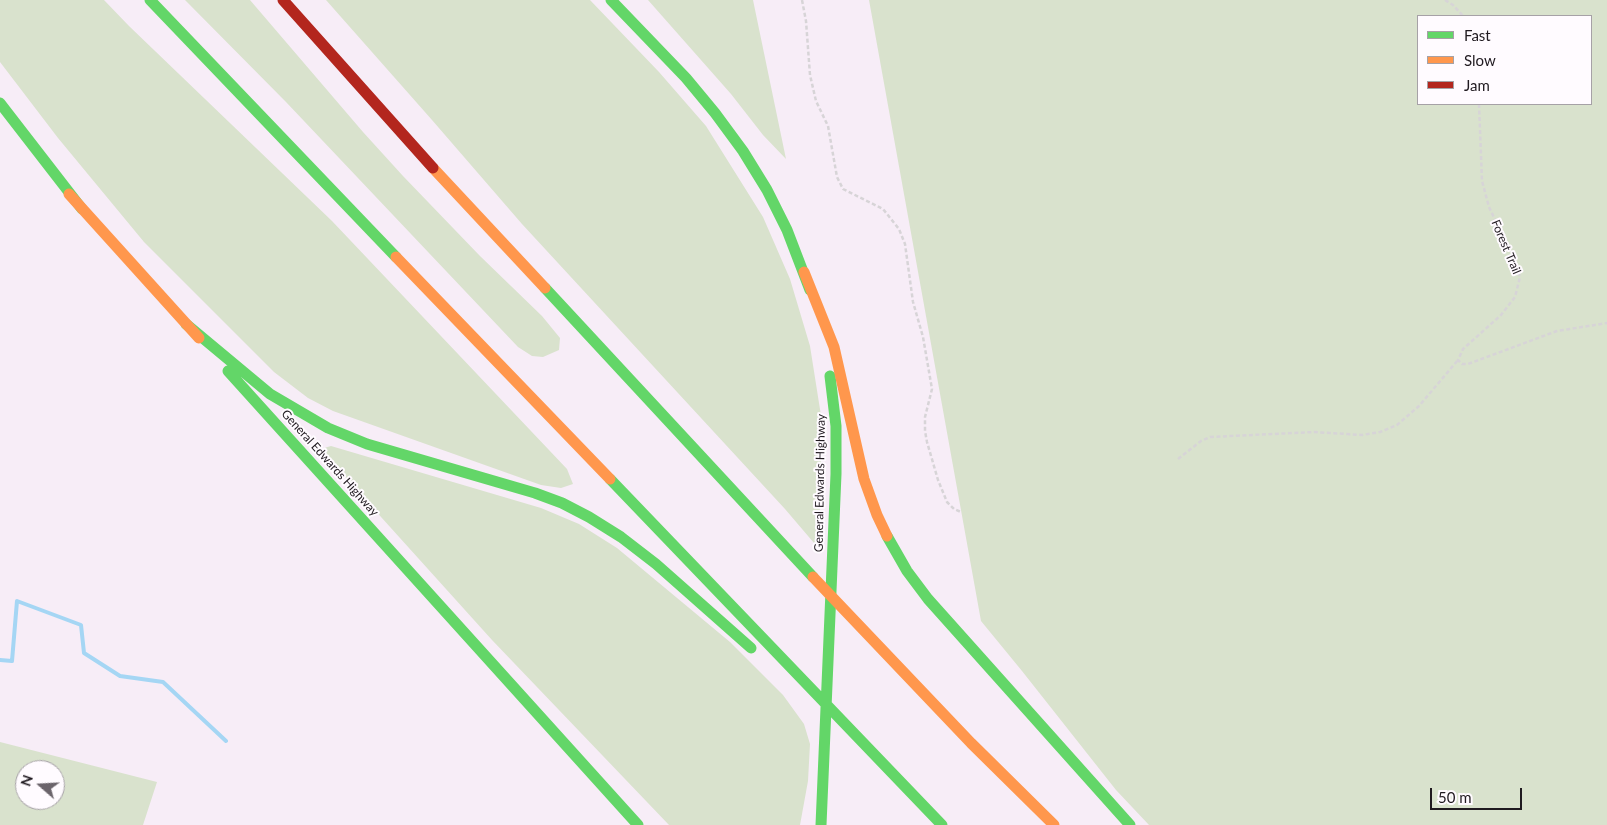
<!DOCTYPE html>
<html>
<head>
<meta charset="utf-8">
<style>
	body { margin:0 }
	#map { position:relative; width:1607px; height:825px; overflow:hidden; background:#f7edf7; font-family:Lato,sans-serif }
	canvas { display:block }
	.legend { position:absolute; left:1417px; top:15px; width:175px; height:90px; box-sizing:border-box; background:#fffbff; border:1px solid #a6a1a6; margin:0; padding:6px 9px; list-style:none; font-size:15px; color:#201a20 }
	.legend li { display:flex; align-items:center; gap:10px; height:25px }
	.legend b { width:25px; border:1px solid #a6a1a6 }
	.north { position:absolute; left:15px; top:760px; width:50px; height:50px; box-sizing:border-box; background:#fffbff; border:1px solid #a6a1a6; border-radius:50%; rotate:289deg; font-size:14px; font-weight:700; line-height:20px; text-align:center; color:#201a20 }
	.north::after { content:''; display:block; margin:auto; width:18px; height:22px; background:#6b646b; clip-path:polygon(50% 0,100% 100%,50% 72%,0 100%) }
	.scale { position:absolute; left:1430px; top:788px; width:92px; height:22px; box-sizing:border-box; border:2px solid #201a20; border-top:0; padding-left:6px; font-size:15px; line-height:18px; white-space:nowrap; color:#201a20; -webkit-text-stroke:4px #fffbff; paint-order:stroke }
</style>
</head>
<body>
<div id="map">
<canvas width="1607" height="825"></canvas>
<ul class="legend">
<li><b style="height:6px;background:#63d668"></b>Fast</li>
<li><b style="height:6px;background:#ff974d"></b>Slow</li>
<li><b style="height:6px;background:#b3261e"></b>Jam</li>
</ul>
<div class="north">N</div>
<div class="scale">50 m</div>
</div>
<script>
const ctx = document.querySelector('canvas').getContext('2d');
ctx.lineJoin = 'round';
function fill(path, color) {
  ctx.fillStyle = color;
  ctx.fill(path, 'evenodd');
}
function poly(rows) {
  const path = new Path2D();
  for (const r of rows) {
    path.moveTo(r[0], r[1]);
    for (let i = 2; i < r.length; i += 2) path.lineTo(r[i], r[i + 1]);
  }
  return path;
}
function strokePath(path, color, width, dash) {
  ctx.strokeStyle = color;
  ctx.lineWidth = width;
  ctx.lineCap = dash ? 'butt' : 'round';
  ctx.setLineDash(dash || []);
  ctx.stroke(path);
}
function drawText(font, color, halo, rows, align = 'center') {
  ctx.font = font + ' Lato,sans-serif';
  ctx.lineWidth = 4;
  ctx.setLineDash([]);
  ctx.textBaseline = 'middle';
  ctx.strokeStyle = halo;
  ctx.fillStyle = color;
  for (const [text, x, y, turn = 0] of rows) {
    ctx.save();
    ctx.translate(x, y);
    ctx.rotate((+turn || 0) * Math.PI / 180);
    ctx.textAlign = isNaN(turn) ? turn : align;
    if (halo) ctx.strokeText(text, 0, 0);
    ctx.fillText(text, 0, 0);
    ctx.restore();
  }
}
const green = poly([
	[0,0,104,0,129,26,332,221,567,469,573,484,561,488,541,485,333,411,308,398,274,372,144,242,58,138,0,62],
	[185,0,250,0,363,132,403,176,480,256,542,316,560,338,559,350,543,357,532,356,518,347,286,102],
	[326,0,590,0,659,72,706,126,763,217,790,279,810,346,822,422,819,544,814,543,785,509,522,224,432,120],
	[648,0,753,0,786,159,763,135,731,94],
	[869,0,1607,0,1607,825,1149,825,1116,790,1022,671,981,621],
	[1418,16,1591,16,1591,104,1418,104],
	[331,446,541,508,579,524,617,548,730,642,783,695,804,724,810,744,808,781,800,825,669,825,492,640,326,456,324,448],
	[0,742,157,782,143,825,0,825],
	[25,770,55,770,55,800,25,800]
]);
const stream = poly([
	[0,660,12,661,17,601,81,625,84,653,120,676,163,682,226,741]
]);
const path = poly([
	[802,0,806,21,810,75,816,101,828,126,837,177,843,189,883,209,899,229,905,244,913,302,923,337,932,389,925,417,925,431,927,442,938,480,947,502,954,509,961,512],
	[1445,0,1453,5,1463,16],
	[1479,104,1482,181,1489,207,1513,258,1520,277,1515,297,1501,315,1463,349,1458,360,1462,364,1468,364,1557,331,1607,323],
	[1178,459,1201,441,1210,437,1314,432,1362,435,1380,432,1397,425,1419,406,1458,360]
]);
const fast = poly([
	[150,0,396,257],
	[611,0,686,78,715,113,743,151,767,190,787,230,810,290],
	[0,103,82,209],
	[545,288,813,577],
	[186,324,270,394,328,428,367,444,535,493,562,503,589,517,621,537,656,564,751,648],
	[228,371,638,825],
	[610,479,942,825],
	[887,536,907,571,928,599,1130,825],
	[821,825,836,474,836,426,830,376]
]);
const slow = poly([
	[433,168,545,288],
	[69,194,199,338],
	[396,257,610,479],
	[804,272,834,347,864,479,877,515,887,536],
	[813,577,971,743,1054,825]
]);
const jam = poly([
	[283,0,433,168]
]);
const streetNames = [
	["Forest Trail",1506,247,67],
	["General Edwards Highway",330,463,48],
	["General Edwards Highway",820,483,-89]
];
fill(green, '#d9e2cd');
strokePath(stream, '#a5d6f4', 4);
strokePath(path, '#d7d4d7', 2.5, [4, 2.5]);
strokePath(fast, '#63d668', 11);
strokePath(slow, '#ff974d', 11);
strokePath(jam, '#b3261e', 11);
drawText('12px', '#201a20', '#fffbff', streetNames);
</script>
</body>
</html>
